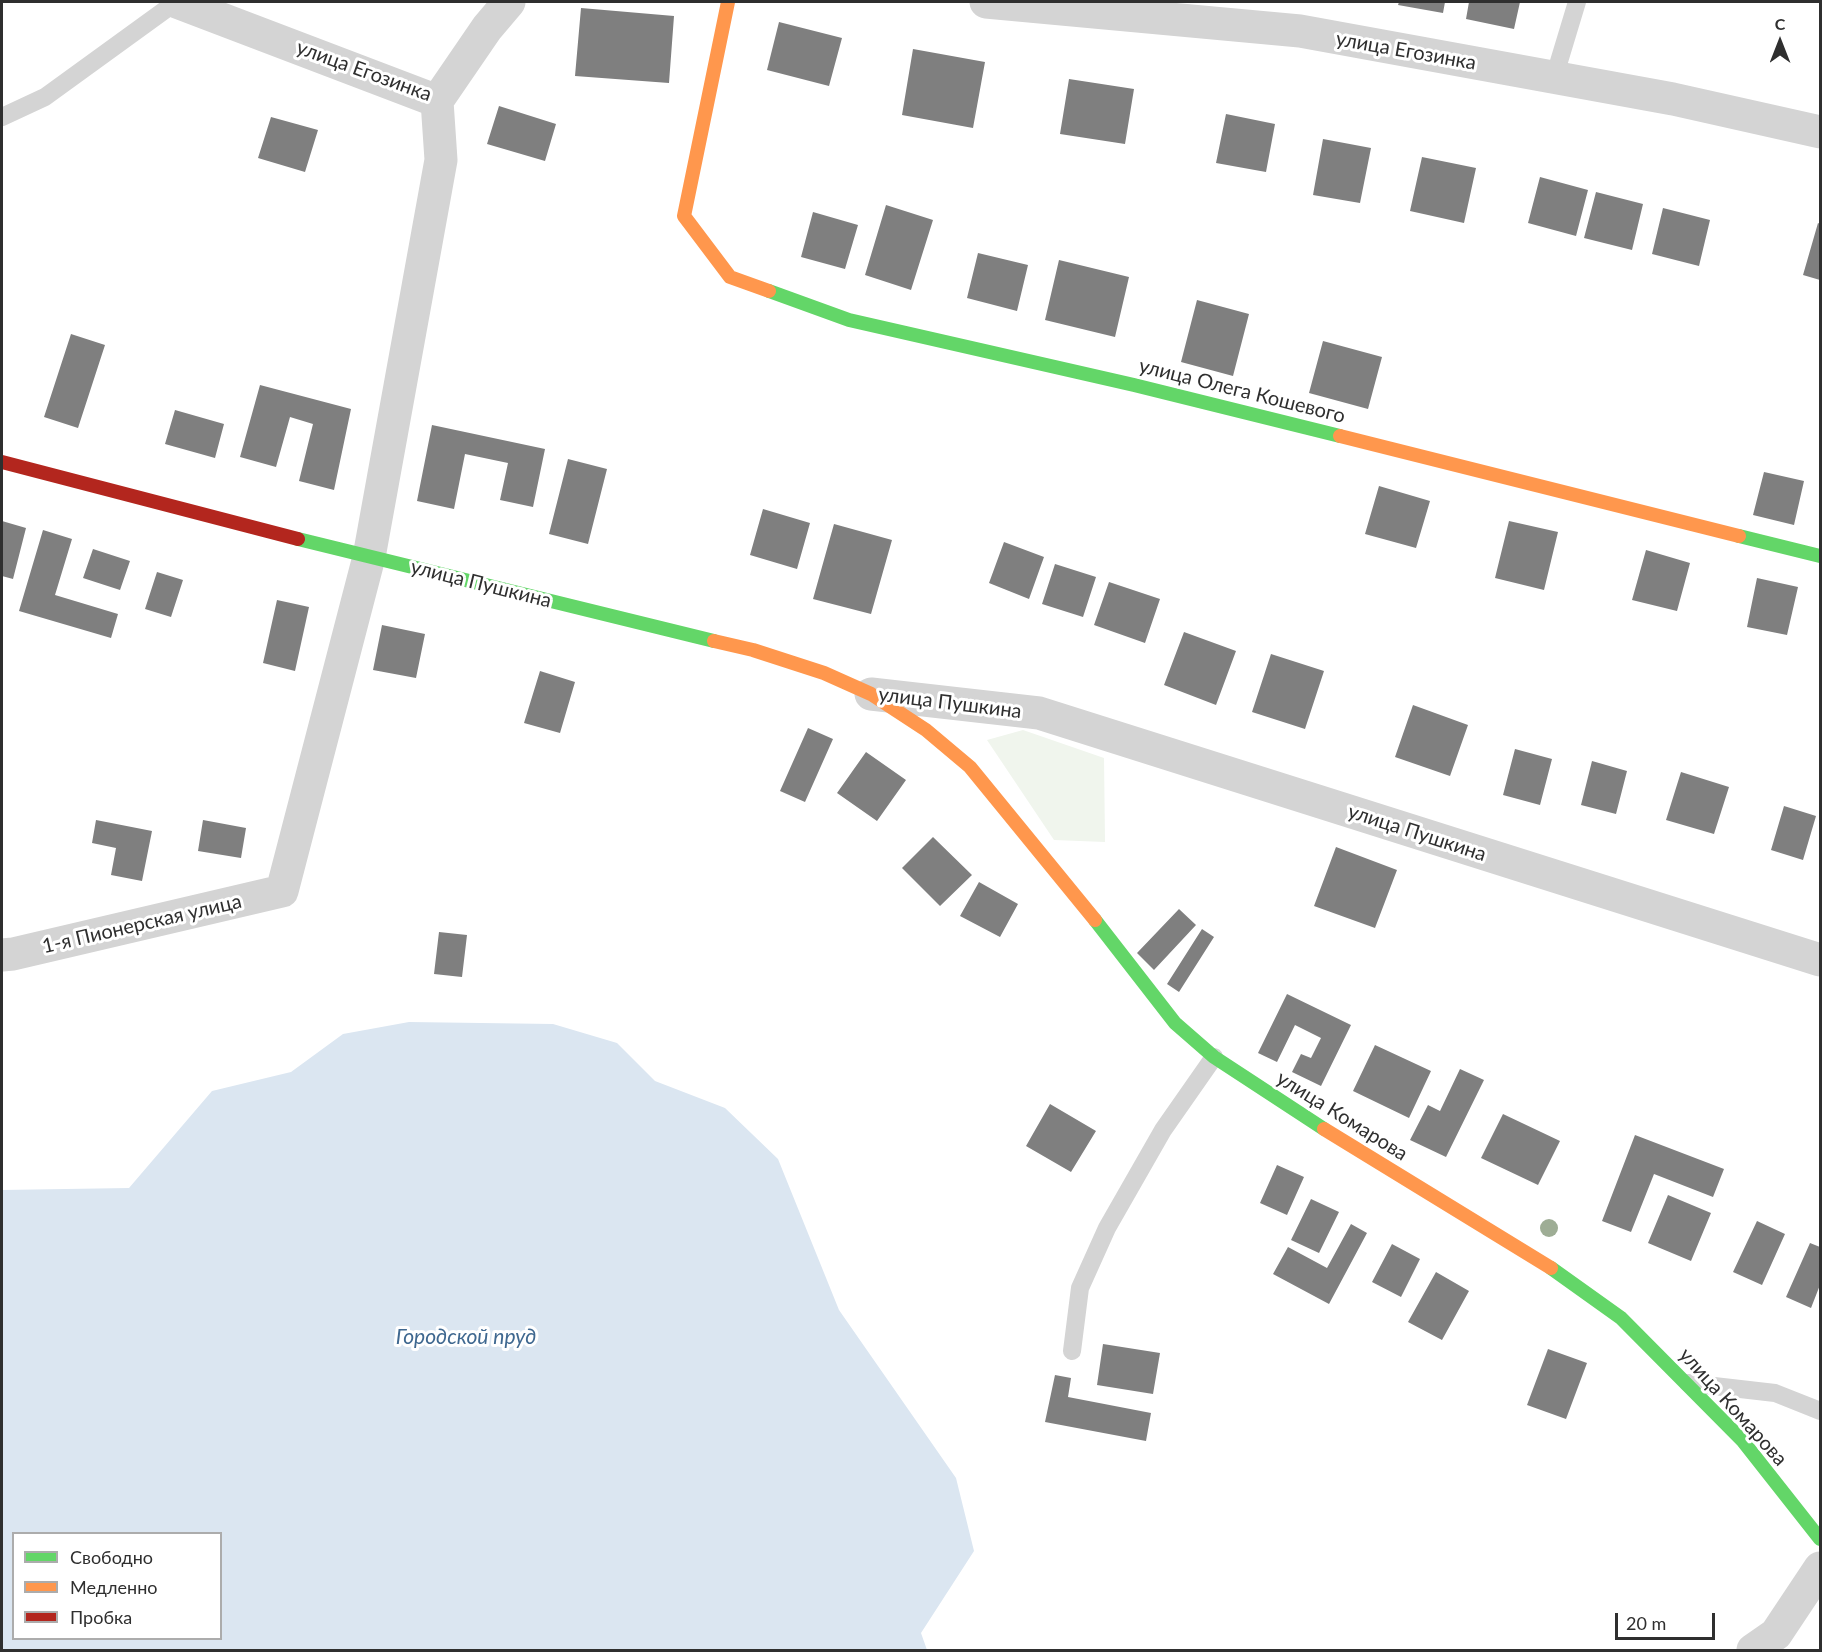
<!DOCTYPE html>
<html>
<head>
<meta charset="utf-8">
<style>
	body { margin:0 }
	#map { position:relative; width:1822px; height:1652px; overflow:hidden; background:#fff; font-family:Lato,sans-serif }
	canvas { display:block }
	.frame { position:absolute; inset:0; border:3px solid #2f2f2f; pointer-events:none }
	.legend { position:absolute; left:12px; top:1532px; width:210px; height:108px; box-sizing:border-box; background:#fff; border:2px solid #acacac; margin:0; padding:8px 10px; list-style:none; font-size:18px; color:#2f2f2f }
	.legend li { display:flex; align-items:center; gap:12px; height:30px }
	.legend b { width:30px; border:2px solid #acacac }
	.north { position:absolute; left:1750px; top:12px; width:60px; height:60px; -webkit-text-stroke:4px #fff; paint-order:stroke; rotate:0deg; font-size:16px; font-weight:700; line-height:24px; text-align:center; color:#2f2f2f }
	.north::after { content:''; display:block; margin:auto; width:21px; height:27px; background:#2f2f2f; clip-path:polygon(50% 0,100% 100%,50% 72%,0 100%) }
	.scale { position:absolute; left:1615px; top:1613px; width:100px; height:27px; box-sizing:border-box; border:3px solid #2f2f2f; border-top:0; padding-left:8px; font-size:18px; line-height:21px; white-space:nowrap; color:#2f2f2f; -webkit-text-stroke:4px #fff; paint-order:stroke }
</style>
</head>
<body>
<div id="map">
<canvas width="1822" height="1652"></canvas>
<div class="frame"></div>
<ul class="legend">
<li><b style="height:8px;background:#63d668"></b>Свободно</li>
<li><b style="height:8px;background:#ff974d"></b>Медленно</li>
<li><b style="height:8px;background:#b3261e"></b>Пробка</li>
</ul>
<div class="north">С</div>
<div class="scale">20 m</div>
</div>
<script>
const ctx = document.querySelector('canvas').getContext('2d');
ctx.lineJoin = 'round';
function fill(path, color) {
  ctx.fillStyle = color;
  ctx.fill(path, 'evenodd');
}
function poly(rows) {
  const path = new Path2D();
  for (const r of rows) {
    path.moveTo(r[0], r[1]);
    for (let i = 2; i < r.length; i += 2) path.lineTo(r[i], r[i + 1]);
  }
  return path;
}
function strokePath(path, color, width, dash) {
  ctx.strokeStyle = color;
  ctx.lineWidth = width;
  ctx.lineCap = dash ? 'butt' : 'round';
  ctx.setLineDash(dash || []);
  ctx.stroke(path);
}
function drawText(font, color, halo, rows, align = 'center') {
  ctx.font = font + ' Lato,sans-serif';
  ctx.lineWidth = 6;
  ctx.setLineDash([]);
  ctx.textBaseline = 'middle';
  ctx.strokeStyle = halo;
  ctx.fillStyle = color;
  for (const [text, x, y, turn = 0] of rows) {
    ctx.save();
    ctx.translate(x, y);
    ctx.rotate((+turn || 0) * Math.PI / 180);
    ctx.textAlign = isNaN(turn) ? turn : align;
    if (halo) ctx.strokeText(text, 0, 0);
    ctx.fillText(text, 0, 0);
    ctx.restore();
  }
}
const green = poly([
	[1023,730,1104,758,1105,842,1054,840,987,740]
]);
const water = poly([
	[409,1022,553,1024,617,1043,655,1081,725,1108,778,1159,839,1310,956,1478,974,1551,921,1633,927,1650,2,1650,2,1190,129,1188,212,1091,291,1072,343,1034],
	[14,1534,220,1534,220,1638,14,1638]
]);
const building = poly([
	[1399,2,1445,2,1443,13,1398,5],
	[1469,2,1520,2,1514,29,1466,19],
	[581,8,674,16,669,83,575,76],
	[779,22,842,38,829,86,767,70],
	[913,49,985,62,973,128,902,115],
	[1069,79,1134,89,1125,144,1060,134],
	[499,106,556,124,545,161,487,144],
	[1226,114,1275,124,1266,172,1216,163],
	[271,117,318,130,305,172,258,158],
	[1323,139,1371,148,1360,203,1313,195],
	[1422,157,1476,168,1464,223,1410,211],
	[1540,177,1588,190,1576,236,1528,223],
	[1596,192,1643,204,1632,250,1584,238],
	[886,205,933,220,911,290,865,275],
	[1663,208,1710,220,1699,266,1652,254],
	[813,212,858,225,845,269,801,257],
	[1818,223,1820,224,1820,280,1803,275],
	[978,253,1028,265,1017,311,967,298],
	[1059,260,1129,277,1115,337,1045,320],
	[1197,300,1249,314,1233,376,1181,362],
	[71,334,105,345,78,428,44,417],
	[1323,341,1382,357,1368,409,1309,393],
	[260,385,351,409,334,490,299,481,313,424,290,417,276,467,240,457],
	[175,410,224,424,215,458,165,444],
	[432,425,545,449,533,507,500,500,508,463,465,454,454,509,417,501],
	[568,459,607,469,588,544,549,534],
	[1764,472,1804,481,1794,525,1753,515],
	[1379,486,1430,501,1416,548,1365,534],
	[763,509,810,523,797,569,750,555],
	[2,521,26,528,13,579,2,576],
	[1509,521,1558,532,1544,590,1495,578],
	[834,524,892,540,871,614,813,599],
	[43,530,72,539,55,595,118,614,111,638,19,611],
	[1004,542,1044,557,1029,599,989,583],
	[93,549,130,561,120,590,83,578],
	[1646,550,1690,563,1677,611,1632,600],
	[1055,564,1096,577,1083,617,1042,604],
	[157,572,183,580,171,617,145,609],
	[1757,578,1798,587,1787,635,1747,627],
	[1109,582,1160,599,1145,643,1094,625],
	[277,600,309,607,295,671,263,663],
	[382,625,425,634,416,678,373,670],
	[1184,632,1236,651,1216,705,1164,685],
	[1271,654,1324,671,1305,729,1252,712],
	[540,671,575,682,560,733,524,723],
	[1413,705,1468,725,1450,776,1395,757],
	[808,728,833,739,805,802,780,791],
	[1515,749,1552,759,1540,805,1503,795],
	[866,752,906,780,877,821,837,793],
	[1592,761,1627,771,1616,814,1581,805],
	[1681,772,1729,787,1714,834,1666,820],
	[1784,806,1816,816,1803,860,1771,850],
	[96,820,152,831,142,881,111,875,116,848,92,843],
	[203,820,246,828,241,858,198,851],
	[933,837,972,875,940,906,902,868],
	[1336,847,1397,870,1375,928,1314,906],
	[979,882,1018,904,1000,937,960,916],
	[1179,909,1196,925,1154,970,1137,953],
	[1202,929,1214,937,1179,992,1167,984],
	[439,932,467,935,462,977,434,974],
	[1287,994,1351,1025,1321,1086,1292,1072,1301,1054,1311,1058,1321,1038,1295,1025,1277,1062,1258,1053],
	[1375,1045,1431,1071,1409,1118,1353,1091],
	[1460,1069,1484,1080,1446,1157,1410,1140,1428,1105,1440,1111],
	[1050,1104,1096,1131,1071,1172,1026,1146],
	[1503,1114,1560,1141,1538,1185,1481,1158],
	[1635,1135,1724,1169,1713,1197,1654,1174,1631,1232,1602,1221],
	[1277,1165,1304,1177,1287,1215,1260,1203],
	[1668,1195,1711,1213,1691,1261,1648,1243],
	[1311,1199,1339,1212,1319,1253,1291,1240],
	[1757,1221,1785,1234,1762,1285,1733,1272],
	[1351,1224,1367,1233,1329,1304,1273,1274,1288,1247,1327,1268],
	[1810,1243,1820,1247,1820,1285,1811,1308,1786,1297],
	[1392,1244,1420,1259,1401,1297,1372,1282],
	[1436,1272,1469,1291,1442,1340,1408,1322],
	[1103,1344,1160,1353,1153,1394,1097,1385],
	[1548,1349,1587,1363,1566,1419,1527,1405],
	[1055,1375,1071,1378,1068,1397,1151,1413,1146,1441,1045,1422]
]);
const lane = poly([
	[1554,78,1577,2],
	[2,117,45,97,176,2],
	[1072,1351,1080,1288,1107,1228,1163,1130,1214,1057],
	[1688,1383,1775,1393,1820,1411]
]);
const street = poly([
	[177,2,437,101,487,28,509,2],
	[986,2,1300,31,1673,99,1820,132],
	[871,694,1039,713,1820,960],
	[2,955,13,954,282,891,369,557,441,160,437,101],
	[1753,1650,1776,1634,1820,1568]
]);
const fast = poly([
	[769,291,849,320,1134,385,1340,436],
	[1739,536,1820,556],
	[298,539,714,641],
	[1095,920,1175,1023,1214,1057,1324,1129],
	[1551,1268,1621,1318,1742,1440,1820,1539]
]);
const slow = poly([
	[728,2,684,216,730,277,769,291],
	[1340,436,1739,536],
	[714,641,753,650,824,673,871,694,926,730,970,767,1095,920],
	[1324,1129,1551,1268]
]);
const jam = poly([
	[2,462,298,539]
]);
const trees = [
	[1549,1228]
];
const streetNames = [
	["улица Егозинка",1406,51,10],
	["улица Егозинка",364,71,20],
	["улица Олега Кошевого",1242,391,14],
	["улица Пушкина",481,584,14],
	["улица Пушкина",950,703,7],
	["улица Пушкина",1417,833,18],
	["1-я Пионерская улица",142,924,-13],
	["улица Комарова",1342,1116,32],
	["улица Комарова",1733,1407,48]
];
const waterNames = [
	["Городской пруд",466,1337]
];
fill(green, '#f0f5ed');
fill(water, '#dbe6f1');
fill(building, '#7f7f7f');
strokePath(lane, '#d4d4d4', 18);
strokePath(street, '#d4d4d4', 33);
strokePath(fast, '#63d668', 14);
strokePath(slow, '#ff974d', 14);
strokePath(jam, '#b3261e', 14);
ctx.fillStyle = '#9ead95';
for (const [x, y] of trees) {
  ctx.beginPath();
  ctx.arc(x, y, 9, 0, 2 * Math.PI);
  ctx.fill();
}
drawText('20px', '#2f2f2f', '#fff', streetNames);
drawText('italic 21px', '#3f6890', '#fff', waterNames);
</script>
</body>
</html>
